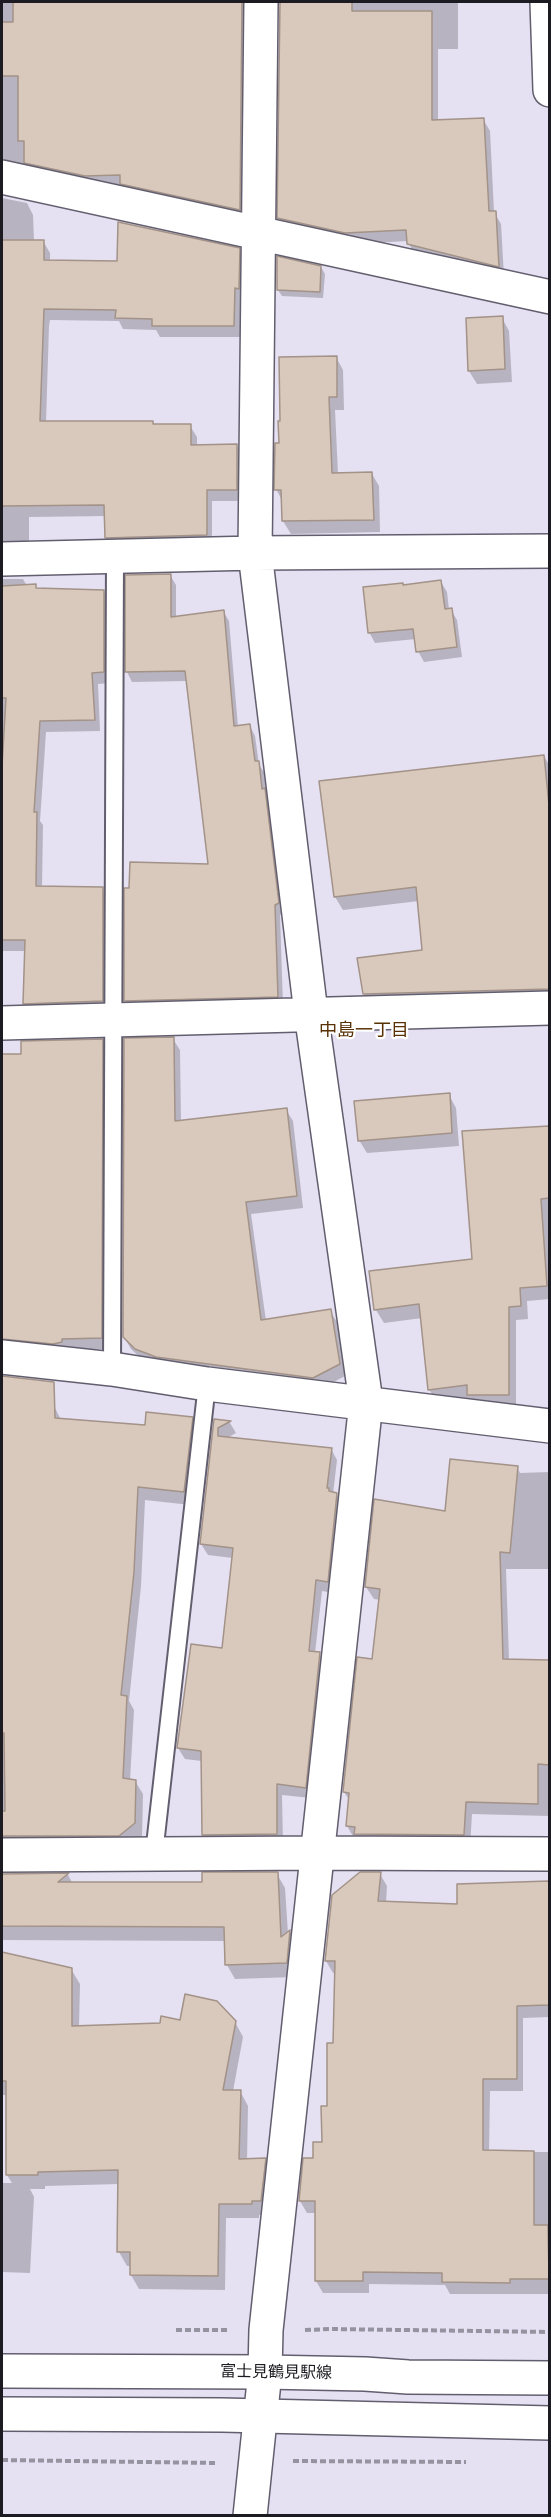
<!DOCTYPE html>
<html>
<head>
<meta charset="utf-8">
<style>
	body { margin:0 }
	#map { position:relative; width:551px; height:2517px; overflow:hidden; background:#e5e0f2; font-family:"DejaVu Sans",sans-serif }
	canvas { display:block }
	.frame { position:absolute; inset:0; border:3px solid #1c1b21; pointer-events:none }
</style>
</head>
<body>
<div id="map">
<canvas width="551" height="2517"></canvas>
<div class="frame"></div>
</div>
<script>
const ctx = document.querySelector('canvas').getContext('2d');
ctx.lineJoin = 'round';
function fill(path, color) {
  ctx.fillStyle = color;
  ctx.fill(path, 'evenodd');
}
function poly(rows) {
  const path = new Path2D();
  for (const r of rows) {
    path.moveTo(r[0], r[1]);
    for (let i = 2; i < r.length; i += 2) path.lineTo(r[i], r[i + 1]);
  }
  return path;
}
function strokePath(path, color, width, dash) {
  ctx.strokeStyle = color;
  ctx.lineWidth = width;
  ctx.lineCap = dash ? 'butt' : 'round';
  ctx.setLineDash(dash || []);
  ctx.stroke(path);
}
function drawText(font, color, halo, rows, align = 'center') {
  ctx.font = font + ' "DejaVu Sans","Noto Sans JP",sans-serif';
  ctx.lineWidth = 4.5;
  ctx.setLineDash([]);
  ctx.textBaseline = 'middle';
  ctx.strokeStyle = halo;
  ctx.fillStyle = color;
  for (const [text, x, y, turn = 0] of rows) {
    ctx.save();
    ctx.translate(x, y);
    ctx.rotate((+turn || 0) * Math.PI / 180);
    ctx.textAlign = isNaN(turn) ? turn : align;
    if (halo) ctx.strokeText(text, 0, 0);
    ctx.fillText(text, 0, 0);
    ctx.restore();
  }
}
const shadow = poly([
	[2,2,254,2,246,221,128,195,123,186,93,187,2,171],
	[281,2,473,2,458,2,458,49,438,49,438,121,483,119,490,131,494,212,501,224,504,277,415,256,408,241,352,244,286,229,279,218],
	[2,198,27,203,33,215,34,241,43,241,50,253,50,262,119,263,239,250,245,261,245,300,240,299,240,337,160,337,156,330,123,329,119,321,50,320,49,326,46,422,190,426,197,437,197,447,237,446,243,457,243,501,212,501,212,546,113,549,106,537,106,516,29,517,29,551,2,554],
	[321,267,325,274,323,298,282,296,278,290],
	[502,318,509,331,512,382,477,384,469,371],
	[336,357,343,370,344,410,335,410,338,474,372,474,379,486,380,532,291,534,283,521,282,500,276,489,280,445],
	[170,575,176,585,176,618,223,611,229,621,238,727,250,726,255,736,259,765,264,772,266,793,270,800,283,913,280,915,283,1006,131,1010,125,1000,210,866,187,681,132,682,127,672],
	[2,579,23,579,27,586,35,585,37,590,104,592,110,603,110,683,98,684,100,731,46,732,40,821,43,825,42,887,102,889,109,900,109,1013,31,1015,24,1003,26,951,2,951],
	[441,582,447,592,449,610,451,610,457,620,462,657,424,662,418,651,416,639,375,643,369,632,403,587],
	[544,756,550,767,550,1003,372,1008,364,994,423,951,419,901,343,910,335,897],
	[173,1039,180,1050,181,1122,286,1110,293,1121,303,1208,251,1214,266,1321,330,1311,337,1322,345,1376,320,1389,143,1360,131,1349,124,1337],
	[102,1041,108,1052,107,1349,58,1350,50,1346,44,1332,2,1330,2,1055,22,1055],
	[449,1095,456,1108,459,1146,367,1153,359,1140],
	[550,1127,550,1299,527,1301,528,1319,516,1320,516,1409,476,1409,471,1399,437,1403,429,1389,422,1318,384,1323,376,1310,473,1260,464,1133],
	[53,1404,61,1420,146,1427,192,1419,199,1432,191,1505,145,1500,141,1586,129,1701,134,1710,130,1780,135,1781,143,1794,142,1837,127,1848,2,1852,2,1406],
	[215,1421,230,1423,236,1433,225,1439,331,1449,337,1460,333,1494,336,1494,343,1505,334,1593,322,1591,315,1653,319,1654,326,1665,311,1798,282,1795,283,1845,210,1846,203,1835,202,1761,185,1759,178,1748,224,1649,233,1558,208,1555,201,1544],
	[517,1467,520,1473,550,1472,550,1569,506,1569,509,1660,550,1662,550,1816,472,1814,470,1847,354,1838,347,1826,350,1801,344,1792,373,1661,381,1600,374,1599,366,1587,447,1512],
	[277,1874,285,1888,288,1934,290,1932,298,1946,294,1977,235,1979,227,1965,226,1941,2,1940,2,1875,68,1875,73,1884,204,1884],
	[380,1874,387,1886,386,1903,459,1906,459,1886,550,1883,550,2017,523,2018,523,2091,490,2091,489,2152,550,2152,550,2294,450,2294,445,2285,369,2284,369,2293,323,2293,316,2281,316,2213,307,2213,300,2201,314,2160,323,2143,328,2107,335,2044,336,1973,333,1973,326,1961],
	[2,1953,71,1969,80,1984,79,2027,181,2022,235,2022,243,2037,233,2091,240,2091,248,2106,247,2160,265,2160,273,2174,269,2215,259,2215,259,2218,226,2218,225,2290,139,2289,131,2275,131,2266,127,2266,119,2252,119,2184,45,2186,45,2189,30,2189,34,2197,30,2273,2,2272,2,2183,12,2183,7,2175,7,2095,2,2095]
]);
const building = poly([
	[13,2,242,2,240,210,120,184,120,175,85,176,24,163,24,141,18,141,18,76,2,76,2,22,13,22,13,2],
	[280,2,352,2,352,11,432,11,432,120,484,118,489,211,496,211,499,267,407,244,406,230,345,233,277,218,280,2],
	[118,222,240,248,239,289,235,288,234,326,152,326,152,319,115,318,116,310,44,309,40,421,153,421,153,424,191,424,191,445,237,444,237,490,207,490,207,535,105,538,104,505,2,506,2,240,44,240,44,260,117,261,118,222],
	[277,256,321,266,320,292,277,290,277,256],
	[503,316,505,369,468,371,466,318,503,316],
	[337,356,337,397,329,397,332,473,372,472,374,520,282,521,281,490,274,490,275,443,279,443,278,421,280,421,279,357,337,356],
	[171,574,171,617,224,610,234,726,250,724,255,761,259,761,262,789,265,788,279,903,275,905,278,997,124,1001,124,888,129,888,130,862,208,864,185,671,125,672,125,575,171,574],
	[441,580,445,609,452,608,457,647,416,652,413,629,368,633,363,587,403,583,403,585,441,580],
	[36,584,36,588,104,590,104,672,92,673,95,720,40,721,34,812,37,812,36,886,103,887,103,1001,23,1004,25,940,2,940,2,767,6,698,2,698,2,586,36,584],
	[544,755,549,805,549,989,363,994,357,958,422,950,416,887,334,897,319,781,544,755],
	[174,1037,175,1121,287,1108,297,1196,246,1202,261,1320,331,1309,340,1364,313,1378,156,1357,135,1349,123,1337,124,1038,174,1037],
	[103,1039,102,1338,62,1339,62,1342,53,1344,2,1339,2,1054,21,1054,21,1041,103,1039],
	[450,1093,452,1133,358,1141,354,1101,450,1093],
	[549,1126,549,1198,541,1199,547,1286,520,1288,521,1306,509,1307,509,1395,467,1395,467,1385,428,1390,419,1304,374,1310,369,1271,472,1259,462,1131,549,1126],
	[2,1376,54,1382,55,1418,145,1425,146,1412,193,1417,184,1492,138,1487,134,1572,121,1695,127,1696,123,1778,136,1780,135,1823,119,1836,2,1836,2,1811,5,1811,4,1733,2,1733,2,1376],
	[214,1419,231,1421,218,1428,218,1436,332,1448,327,1488,329,1488,329,1491,337,1493,328,1582,316,1580,309,1651,320,1652,306,1788,277,1784,277,1834,202,1835,201,1751,177,1748,191,1644,222,1648,233,1548,200,1544,214,1419],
	[450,1459,518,1466,510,1553,500,1552,503,1659,549,1660,549,1765,538,1764,538,1804,466,1802,464,1835,354,1834,355,1827,346,1826,349,1793,343,1792,357,1657,372,1659,380,1589,365,1587,374,1499,445,1511,450,1459],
	[202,1872,278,1872,281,1937,290,1930,287,1963,225,1965,224,1927,2,1926,2,1874,69,1873,58,1882,202,1882,202,1872],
	[360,1872,381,1872,378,1901,457,1904,457,1884,549,1881,549,2005,517,2006,517,2079,483,2079,483,2150,534,2151,534,2225,548,2225,549,2279,510,2279,510,2283,442,2282,442,2273,363,2272,363,2281,315,2281,315,2201,299,2201,303,2158,313,2158,313,2142,322,2142,321,2106,327,2106,327,2043,333,2043,335,1961,325,1961,332,1895,360,1872],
	[2,1952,72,1968,72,2026,160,2023,161,2016,180,2020,185,1994,217,2001,236,2021,223,2090,241,2090,239,2159,266,2158,261,2201,252,2201,252,2204,219,2204,218,2276,130,2275,130,2252,117,2252,118,2170,38,2172,38,2175,6,2175,6,2081,2,2081,2,1952]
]);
const path = poly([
	[176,2330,229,2330],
	[305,2330,331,2329,550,2332],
	[2,2460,217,2463],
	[293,2461,466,2462]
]);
const lane = poly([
	[112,1369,115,558],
	[154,1854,207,1384]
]);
const street = poly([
	[2,177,550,297],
	[2,559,255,553,550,551],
	[2,1023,550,1008],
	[2,1357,112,1369,207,1384,550,1426],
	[2,1855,318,1853,550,1854],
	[250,2516,265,2372,266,2330,366,1402,311,1013,255,553,261,2]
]);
const secondary = poly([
	[2,2371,265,2372,365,2374,408,2377,550,2378],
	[2,2414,222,2415,550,2423]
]);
const highway = poly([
	[547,2,550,90]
]);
const streetNames = [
	["富士見鶴見駅線",276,2373,1]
];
const neighbourhoodNames = [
	["中島一丁目",364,1031]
];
fill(shadow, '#0003');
fill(building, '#d9c9bd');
strokePath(building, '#a29287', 1.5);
strokePath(lane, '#635e6e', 20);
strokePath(street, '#635e6e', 36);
strokePath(secondary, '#635e6e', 36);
strokePath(highway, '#635e6e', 36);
strokePath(path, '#9693a0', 4, [6, 3]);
strokePath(lane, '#fff', 16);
strokePath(street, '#fff', 33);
strokePath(secondary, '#fff', 33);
strokePath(highway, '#fff', 33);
drawText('16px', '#1c1b21', '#fff', streetNames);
drawText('18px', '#5a3005', '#fff', neighbourhoodNames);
</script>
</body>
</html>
